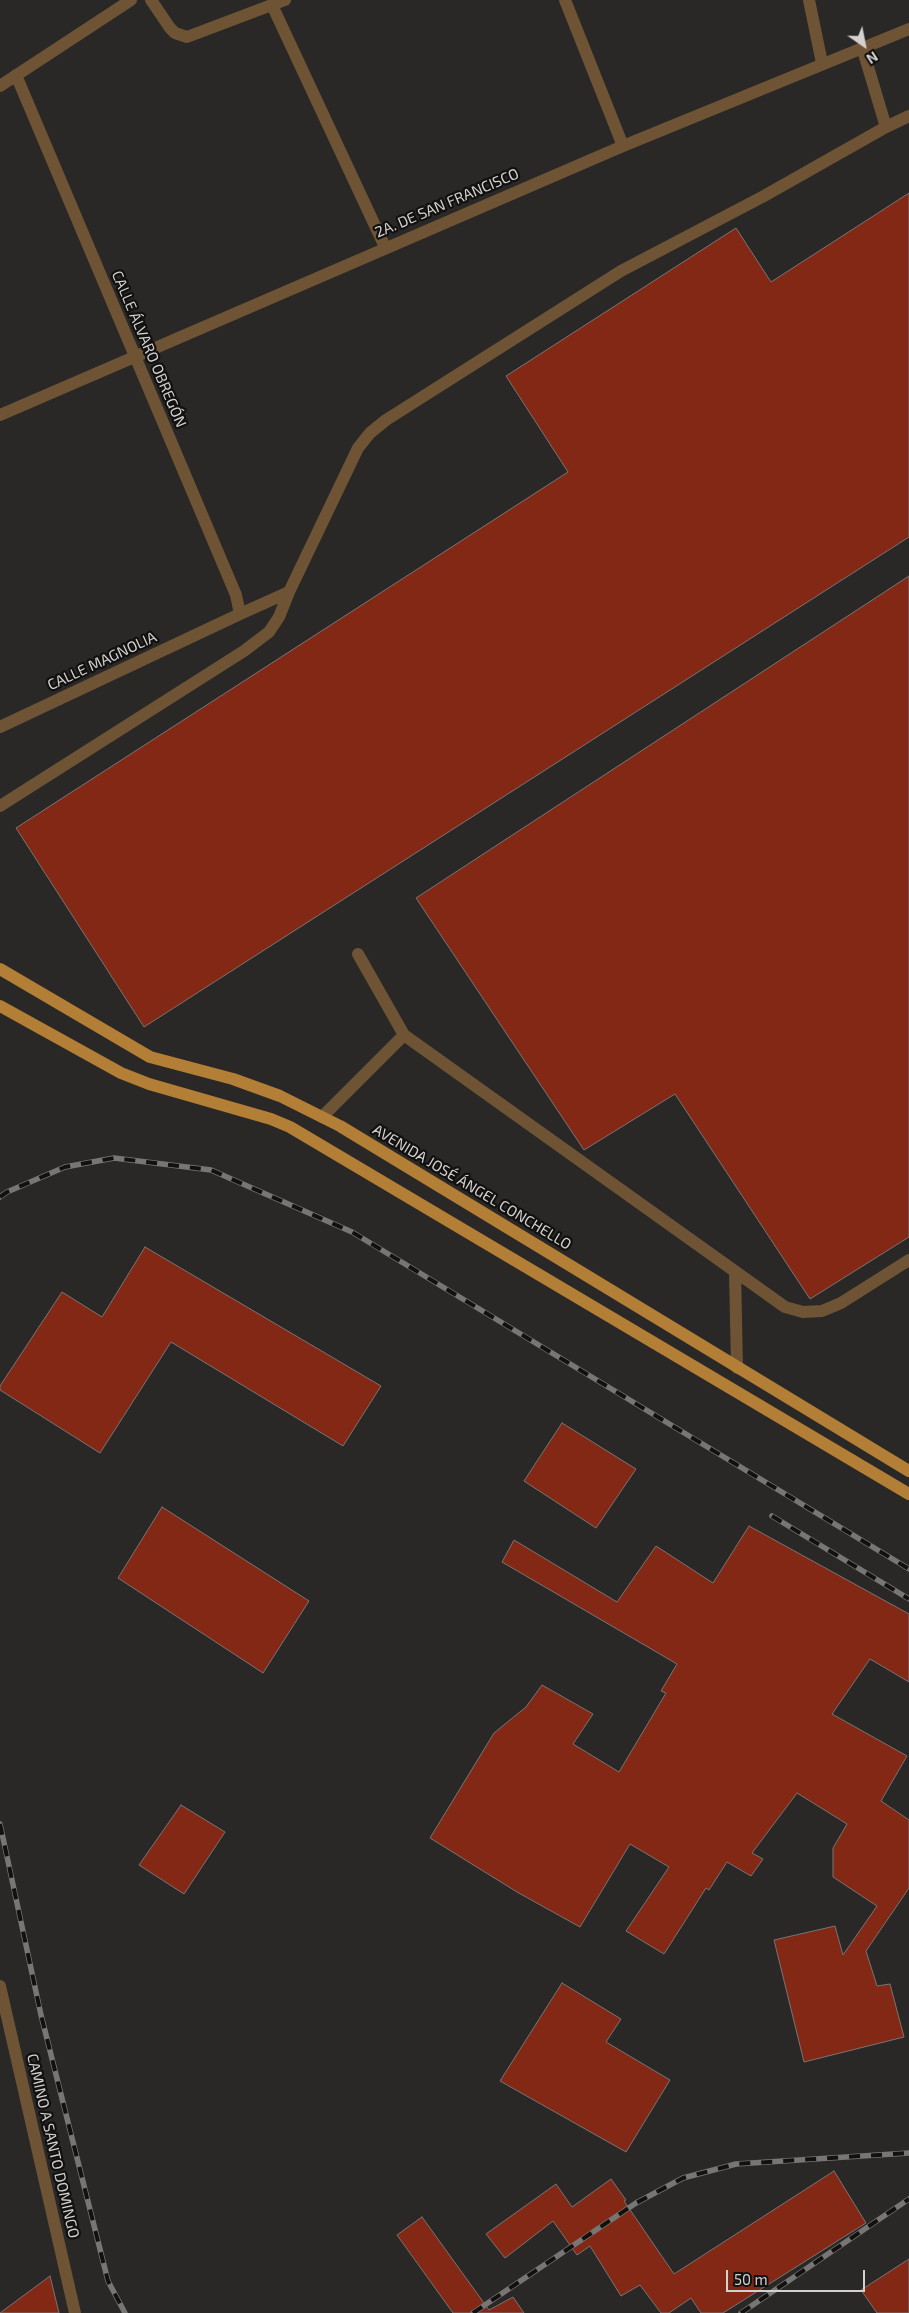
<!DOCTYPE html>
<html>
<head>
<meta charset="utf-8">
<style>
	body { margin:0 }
	#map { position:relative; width:909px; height:2313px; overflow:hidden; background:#2a2826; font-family:"Exo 2",sans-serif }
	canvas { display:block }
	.north { position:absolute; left:839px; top:20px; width:50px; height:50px; -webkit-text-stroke:4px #121110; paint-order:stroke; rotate:147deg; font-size:14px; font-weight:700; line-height:20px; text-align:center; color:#d2d1d0 }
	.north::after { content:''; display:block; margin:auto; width:18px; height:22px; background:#d2d1d0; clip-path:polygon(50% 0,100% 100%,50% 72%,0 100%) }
	.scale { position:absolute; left:726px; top:2270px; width:139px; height:22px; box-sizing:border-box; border:2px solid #d2d1d0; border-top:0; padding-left:6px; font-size:15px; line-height:18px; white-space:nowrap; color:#d2d1d0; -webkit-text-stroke:4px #121110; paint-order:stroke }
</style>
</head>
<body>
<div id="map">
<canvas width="909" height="2313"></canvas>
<div class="north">N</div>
<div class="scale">50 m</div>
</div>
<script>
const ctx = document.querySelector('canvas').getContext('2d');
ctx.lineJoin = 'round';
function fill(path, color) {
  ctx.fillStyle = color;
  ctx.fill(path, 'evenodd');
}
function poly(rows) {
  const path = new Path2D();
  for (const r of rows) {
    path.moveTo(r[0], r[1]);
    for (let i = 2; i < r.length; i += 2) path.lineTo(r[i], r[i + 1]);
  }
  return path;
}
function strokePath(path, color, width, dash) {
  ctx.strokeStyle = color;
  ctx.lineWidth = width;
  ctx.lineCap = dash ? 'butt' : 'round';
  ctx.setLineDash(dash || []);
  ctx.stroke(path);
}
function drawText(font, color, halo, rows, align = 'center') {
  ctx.font = font + ' "Exo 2",sans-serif';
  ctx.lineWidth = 4.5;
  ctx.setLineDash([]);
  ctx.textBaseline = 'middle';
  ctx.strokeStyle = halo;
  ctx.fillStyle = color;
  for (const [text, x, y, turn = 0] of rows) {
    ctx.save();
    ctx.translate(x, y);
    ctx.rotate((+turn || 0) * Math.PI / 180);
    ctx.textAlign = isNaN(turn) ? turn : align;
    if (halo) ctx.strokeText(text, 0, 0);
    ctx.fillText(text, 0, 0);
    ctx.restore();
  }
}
const building = poly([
	[909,193,909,537,144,1027,16,828,568,472,506,376,736,228,771,282,909,193],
	[909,576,909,1237,810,1299,675,1094,584,1150,416,898,909,576],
	[145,1247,381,1386,343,1446,171,1342,100,1453,0,1390,0,1386,62,1292,102,1317,145,1247],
	[562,1423,636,1469,596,1528,524,1481,562,1423],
	[162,1507,309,1601,263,1673,118,1578,162,1507],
	[749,1526,909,1614,909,1682,870,1659,832,1714,907,1756,881,1801,909,1820,909,1888,866,1951,877,1986,890,1984,904,2037,804,2062,774,1940,835,1926,843,1955,877,1906,833,1877,833,1848,847,1824,797,1793,752,1853,763,1859,751,1876,727,1862,709,1890,706,1888,664,1954,626,1931,669,1867,630,1844,580,1927,517,1892,430,1838,494,1733,526,1707,542,1685,593,1714,573,1744,619,1772,666,1693,661,1691,677,1664,502,1562,514,1540,617,1602,656,1546,713,1583,749,1526],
	[181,1805,225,1832,184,1894,139,1865,181,1805],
	[562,1983,621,2019,606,2042,670,2080,626,2152,500,2081,562,1983],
	[834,2171,866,2223,723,2313,701,2313,691,2298,669,2313,661,2313,640,2285,621,2296,590,2246,577,2255,553,2221,505,2258,486,2234,556,2184,572,2207,611,2179,626,2200,624,2201,674,2274,834,2171],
	[422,2217,489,2310,513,2297,524,2313,453,2313,397,2235,422,2217],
	[909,2259,909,2313,877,2313,861,2290,909,2259],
	[50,2276,59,2313,0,2313,50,2276]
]);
const minor = poly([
	[151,0,170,28,175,33,187,37,285,0],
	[565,0,623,146],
	[809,0,822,63],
	[272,5,385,247],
	[0,86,131,0],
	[886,127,909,116],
	[0,415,623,146,909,29],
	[240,614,289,592,358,448,370,433,386,420,621,271,764,196,886,127,862,47],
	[0,727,240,614,236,595,16,75],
	[0,806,244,651,269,632,279,617,289,592],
	[358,954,404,1035,785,1307,803,1312,822,1311,841,1303,909,1260],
	[322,1117,404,1035],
	[735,1271,737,1368],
	[0,1986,75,2313]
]);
const major = poly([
	[0,969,150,1057,233,1079,280,1096,340,1126,909,1471],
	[0,1006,121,1073,149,1084,271,1119,290,1127,909,1494]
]);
const rail = poly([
	[0,1197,7,1192,65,1167,114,1158,211,1170,352,1232,909,1569],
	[772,1516,909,1599],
	[0,1824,41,2015,108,2281,125,2313],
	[473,2313,636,2203,683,2178,736,2164,909,2153],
	[741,2313,909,2199]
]);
const streetNames = [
	["2A. DE SAN FRANCISCO",447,203,-23],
	["CALLE ÁLVARO OBREGÓN",149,349,67],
	["CALLE MAGNOLIA",102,661,-25],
	["AVENIDA JOSÉ ÁNGEL CONCHELLO",472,1187,31],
	["CAMINO A SANTO DOMINGO",53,2146,77]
];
fill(building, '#842816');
strokePath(building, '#787574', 1);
strokePath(minor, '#6e5434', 12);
strokePath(major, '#b37e35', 12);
strokePath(rail, '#777674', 5.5);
strokePath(rail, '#121110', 4, [11]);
drawText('15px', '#d2d1d0', '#121110', streetNames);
</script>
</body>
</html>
